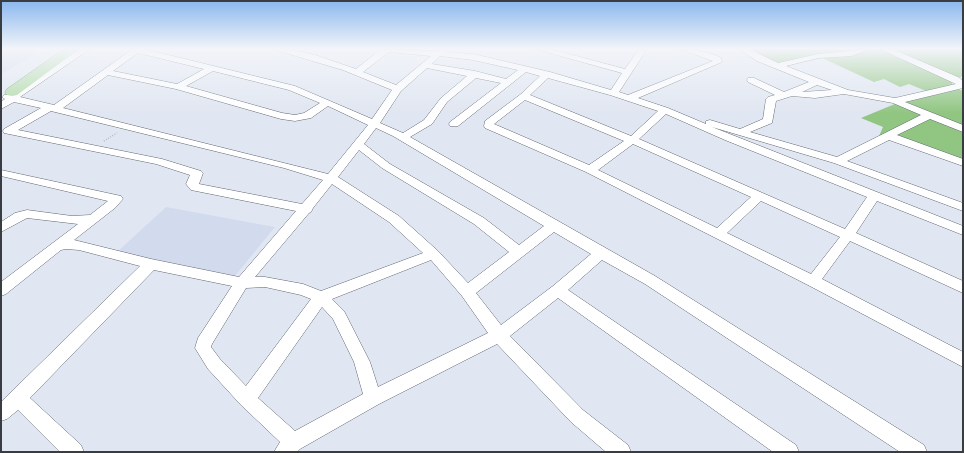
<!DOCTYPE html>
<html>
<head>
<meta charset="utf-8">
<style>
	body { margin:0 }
	#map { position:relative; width:964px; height:453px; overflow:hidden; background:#e1e7f2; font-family:"Libre Baskerville",serif }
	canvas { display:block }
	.frame { position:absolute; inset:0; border:2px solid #393c40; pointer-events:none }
</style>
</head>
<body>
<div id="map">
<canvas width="964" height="453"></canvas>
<div class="frame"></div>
</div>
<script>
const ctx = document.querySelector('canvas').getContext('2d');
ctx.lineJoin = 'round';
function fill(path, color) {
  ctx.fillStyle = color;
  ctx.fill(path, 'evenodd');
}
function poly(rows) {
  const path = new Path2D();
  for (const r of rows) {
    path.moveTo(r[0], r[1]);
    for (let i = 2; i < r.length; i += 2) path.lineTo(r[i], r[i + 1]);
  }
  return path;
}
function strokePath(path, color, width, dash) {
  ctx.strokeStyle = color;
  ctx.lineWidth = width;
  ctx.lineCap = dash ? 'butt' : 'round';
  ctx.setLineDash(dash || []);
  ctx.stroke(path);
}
const built = poly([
	[1,49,38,49,34,52,38,53,1,74],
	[166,207,275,227,235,276,117,252]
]);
const green = poly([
	[745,49,963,50,963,76,951,81,954,87,963,91,963,163,879,136,883,127,861,118,926,91,909,84,900,87,884,79,874,82,822,58,782,67]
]);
const path = poly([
	[104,141,117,133]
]);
const street = poly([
	[80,49,90,49,20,97,54,105,130,51,128,49,144,49,295,86,372,119,392,90,343,70,272,49,288,49,315,55,356,69,381,49,437,51,439,49,447,49,446,52,473,54,550,72,611,90,622,73,535,49,550,49,625,69,639,49,647,49,619,92,628,95,713,61,679,49,694,49,715,55,721,58,722,62,638,98,668,108,706,124,706,121,710,120,740,129,763,119,766,99,768,97,775,95,748,82,747,80,748,78,754,78,784,92,809,82,757,61,738,49,749,49,778,63,818,54,870,49,851,56,818,58,786,66,848,90,895,98,956,84,880,49,892,49,958,77,963,81,963,88,905,102,963,125,963,132,930,119,897,135,963,159,963,166,889,140,847,161,963,203,963,211,834,163,712,127,963,226,963,235,877,201,856,233,963,281,963,293,850,241,822,279,963,352,963,367,808,285,586,172,485,128,484,126,485,121,521,94,540,76,526,72,458,126,450,126,449,124,450,122,501,83,476,78,447,102,432,124,410,137,655,276,924,445,927,452,900,452,645,284,602,260,568,290,796,445,799,452,773,452,558,298,510,336,583,410,628,445,631,452,606,452,571,422,497,344,379,404,300,449,297,452,274,452,280,442,241,405,208,369,195,348,198,338,232,286,154,270,30,398,81,445,84,452,60,452,18,410,7,419,1,421,1,402,140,266,79,250,66,249,61,250,6,294,1,296,1,282,78,224,27,218,1,232,1,222,15,213,27,210,72,216,90,215,108,201,1,176,1,170,121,196,123,199,115,208,74,240,151,259,239,277,296,211,191,190,186,184,190,175,156,164,4,133,3,131,4,129,41,108,14,102,1,109,1,102,5,99,2,97,4,95,11,95,80,49],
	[389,52,431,56,396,85,363,72,389,52],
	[138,53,204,69,177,84,113,71,138,53],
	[440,56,473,60,518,70,506,79,475,71,432,64,440,56],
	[427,68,467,76,441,98,424,120,403,133,380,123,401,91,427,68],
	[213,71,289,90,320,103,304,113,295,115,282,113,186,86,213,71],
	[108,75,176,89,281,119,295,121,311,118,328,106,368,125,328,174,63,108,108,75],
	[548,78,610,95,658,111,631,136,530,95,548,78],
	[817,85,832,90,802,92,817,85],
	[844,94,893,103,921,115,837,157,750,132,772,123,776,101,792,96,815,98,844,94],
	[525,100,624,141,589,165,494,124,525,100],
	[51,111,284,168,323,180,302,204,199,184,203,173,201,171,162,159,18,130,51,111],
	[666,114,725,140,867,197,845,229,639,139,666,114],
	[376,128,393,136,544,226,519,245,484,218,390,164,364,144,376,128],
	[633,144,751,197,717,228,598,170,633,144],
	[359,150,382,168,474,224,509,252,468,283,438,251,399,216,338,177,359,150],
	[332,184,389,222,423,253,321,291,303,284,265,277,255,277,309,213,311,212,313,208,332,184],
	[761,201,840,237,811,274,727,233,761,201],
	[554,232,591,254,553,286,501,325,476,293,554,232],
	[431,260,462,296,488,333,378,387,370,362,344,311,332,299,431,260],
	[265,287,301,295,311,299,246,386,220,359,211,347,212,344,246,288,265,287],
	[322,307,333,319,354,362,363,394,295,431,258,398,322,307]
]);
const primary = poly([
	[64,49,79,49,17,95,12,96,7,95,5,92,7,89,64,49]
]);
fill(built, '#d2dbed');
fill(green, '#91c682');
strokePath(street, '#60656f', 1);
strokePath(primary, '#68955f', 1);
strokePath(path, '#9499a1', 1.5, [0.5, 2]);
fill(street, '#fff');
fill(primary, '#b4dca9');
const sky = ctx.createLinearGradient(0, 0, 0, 113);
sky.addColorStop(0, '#89b7ee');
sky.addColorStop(0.43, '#f2f4f9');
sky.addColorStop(1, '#f2f4f900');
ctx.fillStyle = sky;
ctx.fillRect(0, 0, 964, 113);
</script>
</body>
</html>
